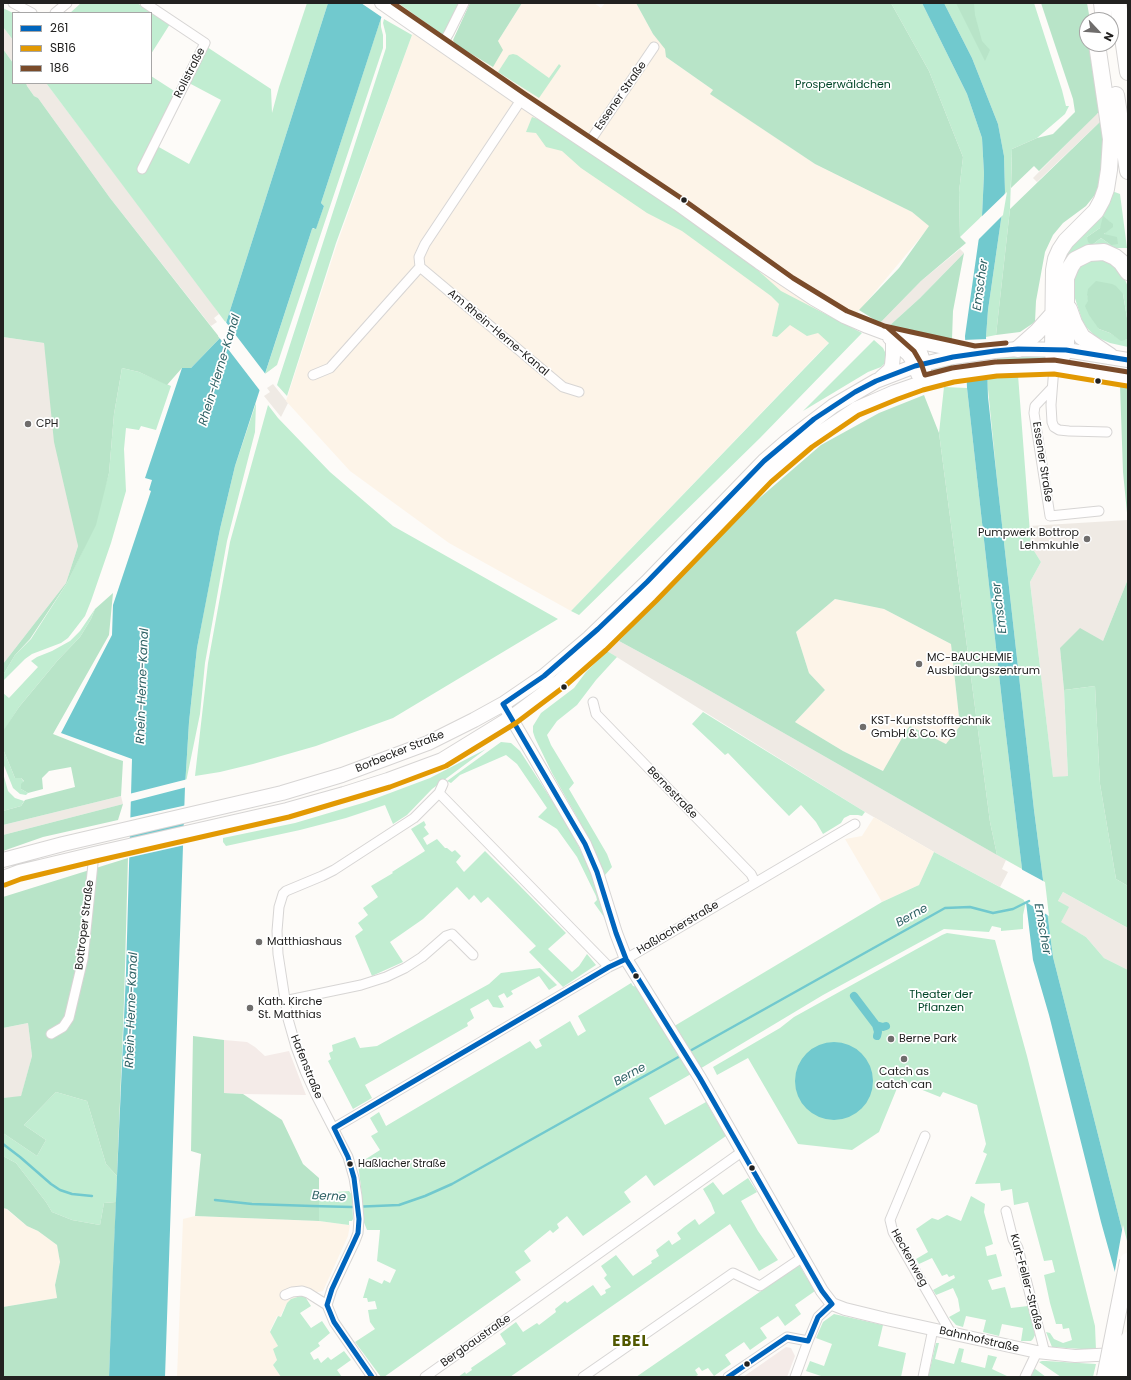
<!DOCTYPE html>
<html>
<head>
<meta charset="utf-8">
<style>
	body { margin:0 }
	#map { position:relative; width:1131px; height:1380px; overflow:hidden; background:#fdfbf8; font-family:Poppins,sans-serif }
	canvas { display:block }
	.frame { position:absolute; inset:0; border:4px solid #222120; pointer-events:none }
	.legend { position:absolute; left:12px; top:12px; width:140px; height:72px; box-sizing:border-box; background:#fff; border:1px solid #a7a6a6; margin:0; padding:5px 7px; list-style:none; font-size:12px; color:#222120 }
	.legend li { display:flex; align-items:center; gap:8px; height:20px }
	.legend b { width:20px; border:1px solid #a7a6a6 }
	.north { position:absolute; left:1079px; top:12px; width:40px; height:40px; box-sizing:border-box; background:#fff; border:1px solid #a7a6a6; border-radius:50%; rotate:116deg; font-size:11px; font-weight:700; line-height:16px; text-align:center; color:#222120 }
	.north::after { content:''; display:block; margin:auto; width:14px; height:18px; background:#6f6d6c; clip-path:polygon(50% 0,100% 100%,50% 72%,0 100%) }
</style>
</head>
<body>
<div id="map">
<canvas width="1131" height="1380"></canvas>
<div class="frame"></div>
<ul class="legend">
<li><b style="height:5px;background:#0065bd"></b>261</li>
<li><b style="height:5px;background:#e29903"></b>SB16</li>
<li><b style="height:5px;background:#7a4b2a"></b>186</li>
</ul>
<div class="north">N</div>
</div>
<script>
const ctx = document.querySelector('canvas').getContext('2d');
ctx.lineJoin = 'round';
function fill(path, color) {
  ctx.fillStyle = color;
  ctx.fill(path, 'evenodd');
}
function poly(rows) {
  const path = new Path2D();
  for (const r of rows) {
    if (r.length === 3) {
      path.moveTo(r[0] + r[2], r[1]);
      path.arc(r[0], r[1], r[2], 0, 2 * Math.PI);
      continue;
    }
    path.moveTo(r[0], r[1]);
    for (let i = 2; i < r.length; i += 2) path.lineTo(r[i], r[i + 1]);
  }
  return path;
}
function strokePath(path, color, width, dash) {
  ctx.strokeStyle = color;
  ctx.lineWidth = width;
  ctx.lineCap = dash ? 'butt' : 'round';
  ctx.setLineDash(dash || []);
  ctx.stroke(path);
}
function drawText(font, color, halo, rows, align = 'center') {
  ctx.font = font + ' Poppins,sans-serif';
  ctx.lineWidth = 3.5;
  ctx.setLineDash([]);
  ctx.textBaseline = 'middle';
  ctx.strokeStyle = halo;
  ctx.fillStyle = color;
  for (const [text, x, y, turn = 0] of rows) {
    ctx.save();
    ctx.translate(x, y);
    ctx.rotate((+turn || 0) * Math.PI / 180);
    ctx.textAlign = isNaN(turn) ? turn : align;
    if (halo) ctx.strokeText(text, 0, 0);
    ctx.fillText(text, 0, 0);
    ctx.restore();
  }
}
const built = poly([
	[3,27,13,40,13,63,3,49],
	[26,83,46,83,208,297,219,314,214,318,217,322,211,326,110,198,38,98,34,96,27,86],
	[1097,113,1103,119,1037,182,1033,178],
	[960,249,964,253,920,298,888,327,879,324,921,281],
	[3,337,44,343,78,546,66,583,3,664],
	[273,384,288,403,281,417,264,396,270,392,267,388],
	[1128,520,1128,579,1103,641,1060,648,1064,690,1068,776,1053,778,1030,582,1041,562,1031,546,1029,526],
	[619,641,691,680,1006,860,1002,869,1008,872,1000,887,934,852,865,812,607,651],
	[121,796,123,804,3,835,3,825],
	[1063,892,1128,928,1128,970,1104,958,1086,937,1060,922,1058,901],
	[28,1023,32,1056,21,1097,3,1098,3,1028]
]);
const industrial = poly([
	[522,3,594,3,601,8,605,3,636,3,653,34,666,49,666,57,713,90,711,94,815,164,912,212,930,226,859,311,571,611,449,543,350,471,286,401,337,244,412,35,421,19,446,37,453,40,455,45,498,41],
	[835,599,884,609,951,644,960,726,947,744,906,731,884,771,843,751,795,722,825,690,809,673,796,632],
	[874,817,934,852,919,885,882,902,845,839,862,836],
	[3,1208,6,1209,27,1226,38,1231,57,1245,60,1262,55,1285,57,1298,3,1307],
	[195,1216,319,1221,350,1225,348,1236,323,1291,304,1295,287,1303,280,1317,277,1316,270,1331,278,1346,277,1360,273,1365,281,1377,177,1377,183,1219]
]);
const education = poly([
	[224,1040,247,1042,255,1047,265,1056,289,1051,306,1095,243,1094,224,1093],
	[786,1347,791,1348,795,1356,787,1377,743,1377]
]);
const green = poly([
	[81,3,137,3,170,24,151,54,151,13,70,13],
	[307,3,328,3,226,323,46,83,151,83,151,76,182,96,157,146,189,164,221,100,189,83,207,47,271,89,272,113,279,87],
	[398,3,462,3,446,37],
	[891,3,922,3,967,94,982,138,984,174,982,216,960,237,959,192,963,157,929,71],
	[944,3,1034,3,1062,90,1066,106,1069,106,1065,114,1037,138,1012,149,1010,209,996,335,986,337,988,310,1005,192,1004,156,998,124,972,58],
	[3,8,13,13,13,40,3,27],
	[381,18,381,27,383,35,383,48,277,365,265,374,312,229,316,228,324,206,321,203],
	[384,19,412,35,336,243,287,396,277,385,386,48,386,35,383,23],
	[513,54,517,55,549,78,559,64,561,66,539,98,498,72,509,55],
	[532,117,547,122,743,257,781,291,862,333,760,438,579,615,571,611,829,343,818,333,807,336,790,325,777,337,772,336,779,304,771,296,682,231,647,213,581,168,562,151,546,147,536,133,526,132],
	[1112,191,1120,194,1127,248,1096,248,1060,287,1063,263,1065,255],
	[1107,220,1110,222,1104,235,1111,245,1101,238,1092,245,1087,237,1100,228],
	[1091,258,1108,259,1120,270,1126,282,1128,287,1128,324,1123,294,1087,295,1099,329,1110,333,1121,340,1128,339,1128,347,1110,343,1096,337,1086,327,1082,320,1071,286,1076,269],
	[874,340,883,348,887,356,886,362,881,367,868,372,803,411],
	[1047,355,1046,359,997,360,997,356],
	[952,363,952,369,936,372,931,369],
	[122,368,139,372,171,386,156,430,141,426,139,430,126,428,124,449,126,491,111,543,91,601,85,616,68,638,61,643,32,654,25,659,3,681,3,675,15,655,31,639,67,583,83,550,103,493,109,473,114,414],
	[1018,375,1031,546,1041,562,1030,582,1053,777,1068,776,1064,690,1095,686,1100,784,1116,879,1128,886,1128,928,1063,892,1058,901,1069,907,1061,922,1086,937,1104,958,1128,970,1128,1253,1053,957,1034,810,997,480,987,379],
	[944,387,967,388,1003,710,1022,869,997,855,990,822,939,433],
	[256,403,255,432,227,541,205,663,200,714,185,787,189,722,197,648,204,611,220,529,235,466],
	[268,405,278,418,330,472,393,526,558,619,393,718,316,746,253,764,220,772,195,776,208,663,230,542],
	[95,609,91,619,80,637,58,660,19,707,3,732,3,693,9,698,38,667,31,661,37,657,52,651,70,641,80,631],
	[607,651,617,657,596,680,577,705,557,721,547,735,551,745,574,783,569,789,607,854,612,867,605,875,596,854,577,817,552,773,535,738,533,732,533,726,541,713,574,688,586,672],
	[703,712,865,812,862,816,858,815,850,815,844,818,841,823,823,834,816,822,801,805,789,816,728,753,725,755,692,724],
	[501,742,511,743,520,751,562,816,579,847,595,882,604,917,594,903,597,900,596,896,577,857,557,829,538,817,547,808,517,764,506,755,460,775,451,783,447,781],
	[3,749,15,778,21,778,24,782,21,789,28,793,26,795,20,794,13,788,3,763],
	[486,749,432,789,407,815,393,824,385,805,346,818,300,830,226,846,223,842,223,838,295,823,366,802,430,778],
	[3,773,8,791,15,798,24,801,21,806,3,811],
	[424,821,426,825,424,827,429,834,423,838,427,845,437,839,445,848,447,848,452,852,455,850,461,856,456,862,464,872,485,851,519,885,566,933,548,949,572,972,579,966,587,954,596,965,563,987,529,952,536,946,488,897,481,903,474,895,469,900,457,887,423,919,390,942,403,962,372,976,355,936,363,930,358,923,368,915,363,908,378,897,371,886,393,873,392,872,425,851,411,829],
	[934,852,1026,901,1023,915,1023,929,1001,931,1001,928,992,926,989,932,944,929,823,995,698,1070,649,1098,665,1125,706,1102,726,1136,654,1186,646,1175,624,1192,631,1202,583,1236,567,1216,557,1224,559,1228,553,1233,550,1230,524,1251,531,1261,515,1272,521,1280,384,1377,381,1377,355,1342,375,1329,370,1322,368,1310,377,1309,375,1301,368,1302,367,1298,363,1298,369,1278,382,1284,384,1280,390,1283,396,1270,377,1261,380,1230,367,1230,363,1220,361,1187,358,1164,380,1150,371,1136,378,1132,370,1118,379,1112,386,1126,530,1041,536,1049,542,1046,539,1040,570,1021,578,1036,586,1031,578,1016,631,983,633,986,638,987,666,1031,882,902,919,885],
	[947,933,995,940,1027,1056,1095,1326,1096,1350,1052,1347,1046,1332,1050,1333,1054,1339,1063,1343,1072,1340,1069,1328,1063,1329,1062,1324,1056,1324,1050,1303,1044,1275,1055,1272,1052,1260,1044,1261,1028,1202,1014,1205,1012,1189,1001,1191,1000,1183,975,1184,987,1154,983,1152,986,1144,977,1105,943,1092,940,1097,900,1081,879,1132,852,1150,798,1144,748,1058,717,1075,713,1067,780,1028,794,1017,942,935],
	[540,968,557,985,549,990,539,976,511,991,513,994,507,998,504,993,498,996,504,1007,501,1008,493,1007,488,999,470,1009,474,1018,467,1023,468,1026,365,1085,372,1098,353,1109,328,1061,331,1059,329,1053,333,1051,332,1045,355,1037,360,1048,377,1046,489,984,501,973],
	[56,1092,87,1101,106,1164,117,1176,116,1202,104,1203,100,1225,72,1220,52,1212,46,1202,16,1163,3,1156,3,1133,37,1156,46,1140,24,1125],
	[748,1178,757,1192,741,1201,758,1231,778,1260,759,1271,730,1224,510,1377,458,1377,465,1372,466,1374,472,1370,471,1368,506,1344,500,1334,516,1322,523,1332,537,1323,539,1325,556,1312,555,1309,565,1301,567,1303,593,1285,601,1296,606,1293,605,1290,611,1287,604,1278,607,1275,601,1266,616,1255,633,1276,652,1263,651,1261,659,1256,656,1250,669,1240,672,1245,681,1239,677,1233,684,1227,695,1219,699,1225,715,1213,711,1203,703,1189,713,1182,723,1195],
	[349,1191,352,1195,353,1219,352,1221,349,1221,349,1225,319,1221,319,1193],
	[971,1196,985,1204,984,1212,993,1244,985,1247,987,1256,996,1254,1002,1276,988,1280,992,1290,1005,1287,1011,1308,1028,1306,1035,1335,1033,1339,1031,1341,1021,1341,1023,1328,1002,1324,999,1336,983,1332,986,1320,966,1316,963,1327,956,1325,949,1317,960,1311,958,1299,953,1288,936,1295,933,1290,955,1278,954,1275,949,1277,947,1274,942,1276,932,1258,919,1264,916,1259,928,1252,916,1229,932,1218,938,1220,947,1215,961,1221],
	[799,1265,815,1291,795,1305,801,1314,785,1326,778,1316,760,1328,767,1338,750,1350,744,1342,725,1355,731,1364,714,1376,708,1368,702,1371,699,1367,695,1370,698,1375,694,1377,636,1377],
	[304,1295,311,1306,300,1313,311,1328,322,1321,330,1333,318,1343,320,1346,310,1353,314,1360,318,1358,321,1363,328,1357,331,1360,344,1351,351,1360,337,1370,342,1377,281,1377,273,1365,277,1360,273,1349,278,1346,270,1332,278,1316,281,1317,287,1303,291,1299],
	[834,1314,883,1325,878,1346,906,1353,901,1377,824,1377,806,1371,810,1361,824,1366,832,1344,816,1338,823,1322],
	[936,1343,939,1343,935,1359,954,1364,959,1348,964,1349,961,1362,985,1368,988,1355,997,1357,992,1369,1009,1377,928,1377],
	[1042,1361,1046,1361,1096,1364,1093,1377,1061,1377,1039,1362],
	[1034,1368,1046,1377,1030,1377]
]);
const forest = poly([
	[470,3,522,3,498,41,503,50,493,67,455,44,453,40],
	[636,3,891,3,929,71,963,157,959,192,960,237,966,243,921,281,879,324,875,320,859,310,899,268,929,226,912,212,815,164,710,94,713,90,666,57,665,49,653,34],
	[956,3,974,3,975,15,982,41,990,50,985,61],
	[1041,3,1087,3,1090,20,1087,20,1087,44,1093,44,1103,108,1039,171,1034,166,1011,188,1012,149,1037,138,1053,134,1075,112,1073,99],
	[3,49,13,63,13,83,26,83,27,86,34,96,38,98,110,198,220,338,191,368,182,368,167,385,139,372,122,368,114,414,109,473,96,525,67,583,30,639,15,655,3,675,3,664,66,583,78,546,54,442,44,343,3,337],
	[1103,119,1108,148,1102,186,1086,206,1063,223,1053,235,1045,252,1036,301,1035,322,1020,332,996,335,1010,209],
	[1103,216,1113,224,1113,227,1104,234,1117,237,1118,244,1111,245,1101,238,1092,245,1088,242,1087,237,1100,228],
	[964,253,953,311,952,339,925,335,888,327,920,298],
	[1096,281,1112,284,1116,286,1123,294,1128,324,1128,339,1121,341,1110,333,1099,329,1089,315,1085,306,1088,301,1087,295,1088,289],
	[1120,385,1128,388,1128,523,1123,472],
	[924,395,939,433,990,822,997,855,691,680,619,641,726,527,821,445,879,413],
	[835,599,884,609,951,644,960,726,946,744,910,726,906,731,883,771,843,751,795,722,825,690,809,673,796,632],
	[1128,579,1128,886,1116,879,1100,784,1095,686,1064,690,1060,648,1080,628,1103,641],
	[113,593,109,635,53,734,111,757,123,761,121,796,3,825,3,811,21,806,25,800,75,787,71,767,49,771,42,778,43,789,28,793,21,789,21,784,24,781,21,778,15,778,3,749,3,731,19,707,58,660,80,637,91,619,95,609],
	[123,804,118,820,43,837,3,851,3,835],
	[128,858,124,1002,117,1176,106,1164,87,1101,56,1092,24,1125,46,1140,37,1156,3,1133,3,1098,21,1096,32,1056,28,1023,3,1028,3,897],
	[193,1036,224,1040,224,1093,243,1094,282,1120,303,1164,319,1178,319,1221,195,1216,201,1154,191,1151],
	[3,1156,16,1163,46,1202,52,1212,72,1220,100,1225,104,1203,116,1202,109,1377,3,1377,3,1307,57,1298,55,1285,60,1262,57,1245,38,1231,27,1226,7,1209,3,1208]
]);
const water = poly([
	[328,3,386,3,321,203,324,206,316,229,313,228,312,229,235,466,220,529,197,648,189,722,185,787,165,1377,109,1377,113,1267,126,973,132,759,61,733,112,635,113,605,151,491,149,490,152,480,145,478,182,368,191,368,220,338,226,323],
	[922,3,944,3,972,58,998,124,1004,156,1005,192,988,310,986,337,988,397,997,480,1034,810,1053,957,1128,1253,1128,1319,1101,1222,1049,1015,1033,960,1022,869,1003,710,967,388,965,336,982,216,984,174,982,138,967,94],
	[834,1081,39]
]);
const pier = poly([
	[361,3,388,3,383,18],
	[1007,192,1003,215,977,241,980,218],
	[225,321,267,376,261,392,218,336],
	[988,339,989,378,965,382,963,340],
	[188,779,187,787,129,802,129,794],
	[187,805,186,822,128,835,128,818],
	[186,827,185,845,127,858,128,840],
	[1019,868,1045,882,1049,916,1024,901],
	[1123,1225,1128,1245,1128,1321,1126,1320,1114,1276]
]);
const stream = poly([
	[688,1052,945,908,970,907,993,913,1013,909,1029,901],
	[3,1144,20,1157,51,1184,60,1190,72,1194,92,1196],
	[215,1200,252,1204,312,1206,352,1207,399,1205,425,1196,452,1184,682,1055]
]);
const canal = poly([
	[854,996,876,1025,883,1027,886,1026],
	[876,1025,878,1032,877,1036]
]);
const street = poly([
	[13,3,32,13],
	[55,13,67,3],
	[442,45,449,33,464,3],
	[588,144,654,47],
	[142,169,205,43,145,3],
	[420,267,563,387,579,392],
	[1054,367,1051,405,1052,422,1054,427,1059,430,1069,431,1107,432],
	[313,375,330,368,420,267,419,257,425,244,521,100],
	[1052,388,1035,406,1034,413,1050,516,1099,511],
	[593,702,596,714,751,874,755,882],
	[439,793,609,967],
	[284,1001,361,985,386,977,405,968,422,957,446,936,452,934,473,955],
	[51,1034,63,1027,69,1018,83,959,94,854],
	[334,1128,609,967,626,959,855,824],
	[925,1136,890,1220,893,1232,951,1333],
	[1006,1211,1013,1239,1018,1248,1045,1353],
	[285,1295,292,1292,302,1291,308,1293,327,1305],
	[372,1377,334,1322,327,1305,332,1289,355,1241,358,1233,359,1219,357,1196,354,1178,348,1157,316,1095,305,1071,296,1047,288,1019,278,954,277,931,279,907,283,894,286,891,322,876,334,870,414,818,439,793,443,784],
	[425,1377,743,1151],
	[583,1377,733,1273,760,1286,803,1257],
	[728,1377,787,1337,808,1341],
	[795,1377,808,1341,818,1317,832,1304],
	[923,1377,933,1329],
	[1025,1377,1037,1352]
]);
const secondary = poly([
	[381,3,521,100,677,204,759,263,813,299,844,317,867,327,883,333,911,340,921,352,925,363,925,374,921,383],
	[889,338,908,355,915,366,917,374],
	[503,704,585,844,597,872,616,933,626,959,700,1078,822,1291,832,1304,845,1309,886,1319,1037,1352,1075,1356,1117,1354]
]);
const primary = poly([
	[911,340,968,352],
	[881,378,890,370,892,365,893,355,893,341],
	[3,860,63,844,282,793,342,775,428,743,474,720,503,704,544,676,589,638,647,582,764,461,787,441,833,406,876,381,915,366,953,357,995,351,1018,349,1066,350,1128,360],
	[3,878,19,872,94,854,287,810,344,794,388,780,442,760,512,717,560,681,601,645,651,596,766,477,808,441,856,409,895,392,921,383,953,375,996,369,1054,367,1128,379]
]);
const highway = poly([
	[1102,3,1104,20],
	[1118,3,1128,72],
	[1116,95,1128,171],
	[1069,309,1074,323,1082,337,1110,356],
	[1018,349,1037,332,1054,313],
	[1054,367,1053,349,1054,270,1056,259,1060,250,1066,241,1096,211,1102,200,1106,189,1109,170,1111,139,1097,44],
	[1054,367,1066,350,1066,278,1071,266,1075,260,1089,253,1104,252,1115,257,1121,262,1128,272]
]);
const highwayBridge = poly([
	[1105,1377,1128,1261],
	[1120,1377,1128,1340]
]);
const bus1 = poly([
	[372,1377,334,1322,327,1305,332,1289,358,1233,359,1219,354,1178,348,1157,334,1128,609,967,626,959],
	[728,1377,787,1337,808,1341,818,1317,832,1304,822,1291,700,1078,626,959,616,933,597,872,585,844,503,704,544,676,598,629,647,582,764,461,814,419,855,392,876,381,915,366,953,357,995,351,1018,349,1066,350,1128,360]
]);
const bus2 = poly([
	[5,885,21,879,96,861,289,817,390,787,446,766,516,723,565,686,606,650,656,601,771,482,812,447,859,415,898,399,923,390,954,382,997,376,1054,374,1127,386]
]);
const bus3 = poly([
	[393,3,525,94,681,198,793,278,847,311,887,327,914,351,921,363,925,375,952,368,995,362,1054,360,1128,372],
	[884,326,975,346,1006,343]
]);
const markers = [
	[684,200,3.5,"#222120"],
	[1098,381,3.5,"#222120"],
	[28,424,4,"#6f6d6c"],
	[1087,539,4,"#6f6d6c"],
	[919,664,4,"#6f6d6c"],
	[564,687,3.5,"#222120"],
	[863,727,4,"#6f6d6c"],
	[259,942,4,"#6f6d6c"],
	[636,976,3.5,"#222120"],
	[250,1008,4,"#6f6d6c"],
	[891,1039,4,"#6f6d6c"],
	[904,1059,4,"#6f6d6c"],
	[350,1164,3.5,"#222120"],
	[752,1168,3.5,"#222120"],
	[747,1364,3.5,"#222120"]
];
const busNames = [
	["Haßlacher Straße",358,1164]
];
const streetNames = [
	["Rollstraße",190,73,-63],
	["Essener Straße",621,96,-55],
	["Am Rhein-Herne-Kanal",498,333,40],
	["Essener Straße",1042,462,81],
	["Borbecker Straße",400,752,-22],
	["Bernestraße",672,793,46],
	["Bottroper Straße",85,925,-83],
	["Haßlacherstraße",678,928,-31],
	["Hafenstraße",306,1067,68],
	["Heckenweg",909,1258,61],
	["Kurt-Feller-Straße",1026,1282,75],
	["Bahnhofstraße",979,1340,13],
	["Bergbaustraße",476,1341,-35]
];
const parkNames = [
	["Prosperwäldchen",843,85],
	["Theater der",941,995],
	["Pflanzen",941,1008]
];
const poiNames = [
	["CPH",36,424],
	["Pumpwerk Bottrop",1079,533,"right"],
	["Lehmkuhle",1079,546,"right"],
	["MC-BAUCHEMIE",927,658],
	["Ausbildungszentrum",927,671],
	["KST-Kunststofftechnik",871,721],
	["GmbH & Co. KG",871,734],
	["Matthiashaus",267,942],
	["Kath. Kirche",258,1002],
	["St. Matthias",258,1015],
	["Berne Park",899,1039],
	["Catch as",904,1072,"center"],
	["catch can",904,1085,"center"]
];
const waterNames = [
	["Emscher",981,285,-82],
	["Rhein-Herne-Kanal",220,370,-73],
	["Emscher",1000,608,-97],
	["Rhein-Herne-Kanal",143,686,-88],
	["Berne",912,916,-29],
	["Emscher",1042,929,80],
	["Rhein-Herne-Kanal",132,1010,-88],
	["Berne",630,1075,-29],
	["Berne",329,1197,3]
];
const districtNames = [
	["EBEL",631,1342]
];
fill(built, '#efeae4');
fill(industrial, '#fdf4e8');
fill(education, '#f4ebe8');
fill(green, '#c1edd1');
fill(forest, '#b8e4c8');
fill(water, '#71c9ce');
fill(pier, '#fdfbf8');
strokePath(stream, '#71c9ce', 2.5);
strokePath(canal, '#71c9ce', 8);
strokePath(street, '#d7d5d4', 11);
strokePath(secondary, '#d7d5d4', 14);
strokePath(primary, '#d7d5d4', 16);
strokePath(highway, '#d7d5d4', 18);
strokePath(street, '#fffefe', 9);
strokePath(secondary, '#fffefe', 12);
strokePath(primary, '#fffefe', 14);
strokePath(highway, '#fffefe', 16);
strokePath(highwayBridge, '#d7d5d4', 18, []);
strokePath(highwayBridge, '#fffefe', 16);
strokePath(bus1, '#0065bd', 5);
strokePath(bus2, '#e29903', 5);
strokePath(bus3, '#7a4b2a', 5);
for (const [x, y, r, color] of markers) {
  const dot = new Path2D();
  dot.arc(x, y, r, 0, 2 * Math.PI);
  ctx.fillStyle = color;
  ctx.fill(dot);
  strokePath(dot, '#fff', 1.5);
}
drawText('10px', '#222120', '#fff', busNames, 'left');
drawText('11px', '#222120', '#fff', streetNames);
drawText('11px', '#004527', '#fff', parkNames);
drawText('11px', '#222120', '#fff', poiNames, 'left');
drawText('italic 12px', '#2e6164', '#fff', waterNames);
ctx.letterSpacing = '1px';
drawText('bold 15px', '#515800', '#fff', districtNames);
ctx.letterSpacing = '0px';
</script>
</body>
</html>
